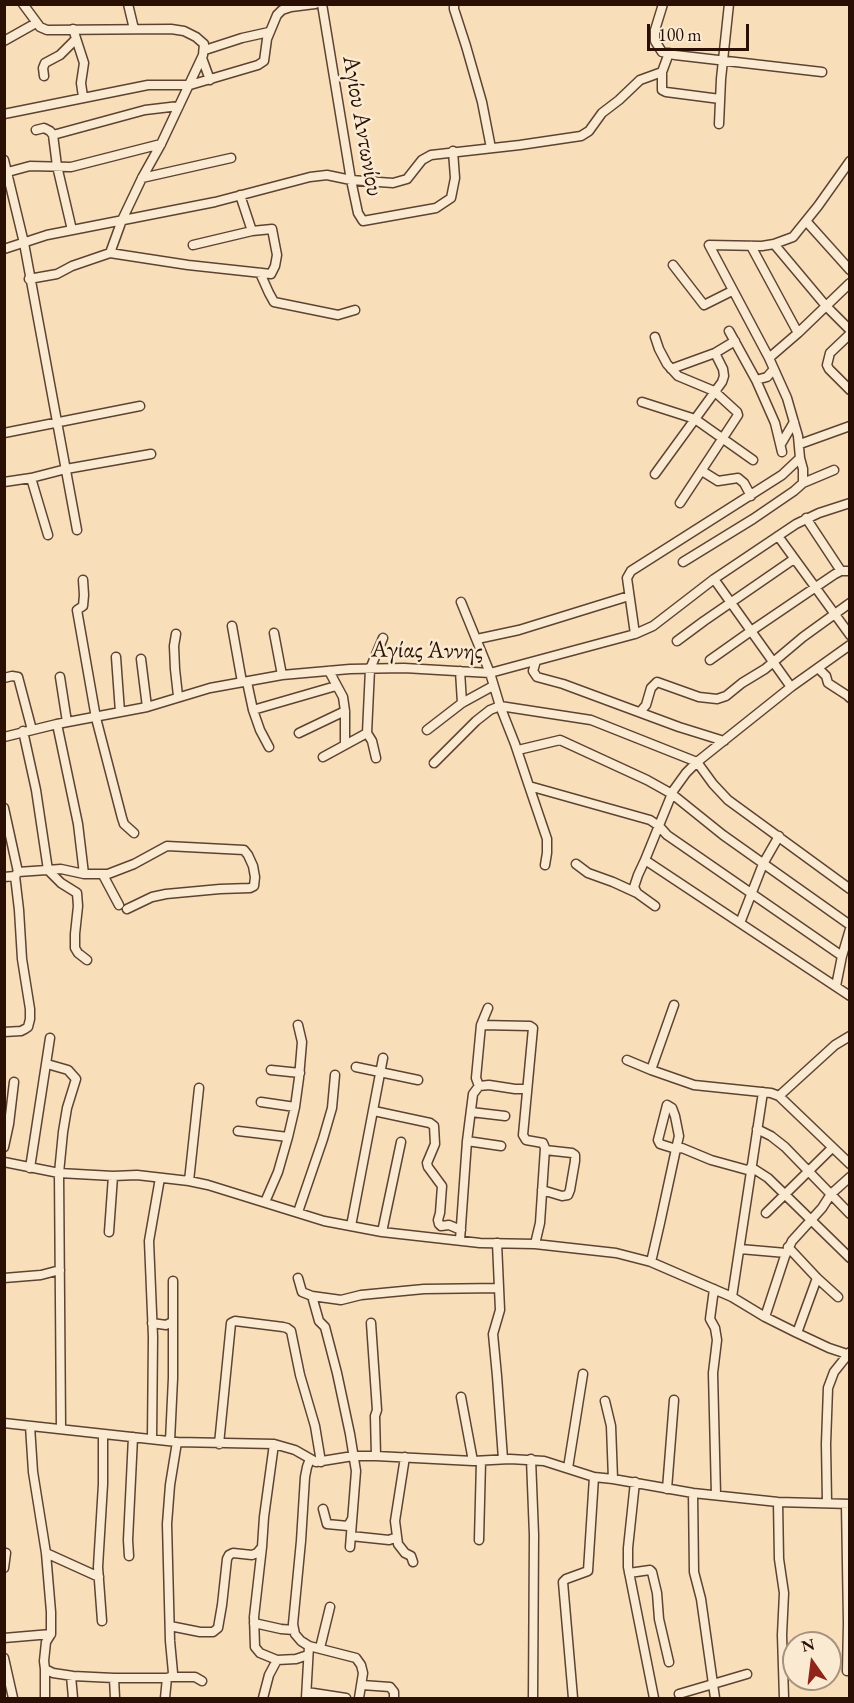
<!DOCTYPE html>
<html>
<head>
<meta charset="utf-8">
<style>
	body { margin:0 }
	#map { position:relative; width:854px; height:1703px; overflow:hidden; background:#f8dfba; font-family:"EB Garamond",serif }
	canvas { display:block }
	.frame { position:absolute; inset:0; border:6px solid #2a0f04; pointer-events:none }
	.north { position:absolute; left:782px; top:1631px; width:60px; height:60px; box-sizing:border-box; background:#faead2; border:2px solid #a79280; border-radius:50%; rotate:346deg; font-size:16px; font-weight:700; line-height:24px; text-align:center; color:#2a0f04 }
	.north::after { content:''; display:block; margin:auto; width:21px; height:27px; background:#8f2418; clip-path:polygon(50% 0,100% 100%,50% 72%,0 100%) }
	.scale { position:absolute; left:647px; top:24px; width:102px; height:27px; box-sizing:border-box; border:3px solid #2a0f04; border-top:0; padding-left:8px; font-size:18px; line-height:21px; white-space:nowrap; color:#2a0f04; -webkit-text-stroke:4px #faead2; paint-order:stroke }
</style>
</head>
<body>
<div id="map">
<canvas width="854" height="1703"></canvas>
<div class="frame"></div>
<div class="north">N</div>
<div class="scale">100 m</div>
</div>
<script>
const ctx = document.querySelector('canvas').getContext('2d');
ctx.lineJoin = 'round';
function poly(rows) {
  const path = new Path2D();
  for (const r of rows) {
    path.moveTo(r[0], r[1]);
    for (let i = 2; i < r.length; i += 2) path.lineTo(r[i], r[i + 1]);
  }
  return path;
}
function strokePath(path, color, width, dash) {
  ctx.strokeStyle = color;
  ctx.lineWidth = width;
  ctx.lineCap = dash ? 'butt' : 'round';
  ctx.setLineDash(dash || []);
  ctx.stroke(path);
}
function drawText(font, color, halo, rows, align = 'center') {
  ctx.font = font + ' "EB Garamond",serif';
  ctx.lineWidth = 5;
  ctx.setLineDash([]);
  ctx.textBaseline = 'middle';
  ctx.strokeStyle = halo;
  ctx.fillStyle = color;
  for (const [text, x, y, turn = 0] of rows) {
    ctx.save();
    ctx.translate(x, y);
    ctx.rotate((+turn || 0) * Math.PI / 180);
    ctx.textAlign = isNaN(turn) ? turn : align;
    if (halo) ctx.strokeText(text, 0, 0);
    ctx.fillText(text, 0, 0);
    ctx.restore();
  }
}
const minor = poly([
	[23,4,40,27,47,30,171,29,184,31,196,37,204,44,203,55,161,144,142,178,122,220,110,253,188,265,271,274,275,266,277,255,272,229,252,231,240,195],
	[128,4,134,29],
	[322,4,351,180,358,213,363,221,436,208,451,198,455,178,453,151],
	[454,4,454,9,466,46,482,102,491,148],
	[663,4,655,30,655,41,662,52,675,55,822,72],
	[73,29,84,63,81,83,83,97],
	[4,41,36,23],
	[205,50,242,38,269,32],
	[202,58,210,80],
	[662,72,662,90,666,92,720,99],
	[44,76,43,68,45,63,60,55,76,39],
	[4,114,148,85,190,85,258,65,264,61,267,39,277,15,282,10,291,7,315,4],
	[719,124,721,79,729,4],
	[36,130,44,128,50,131,53,135,57,166,72,230],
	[53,135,145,110,179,106],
	[4,160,24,243,77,530],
	[4,173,30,166,71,167,161,144],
	[142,178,231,158],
	[806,221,850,270],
	[774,244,826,306,850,330],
	[193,245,252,231],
	[751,246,798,333],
	[4,249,47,235,215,202,310,177,327,175,351,180,393,183,407,179,422,160,431,155,520,145,581,136,589,131,602,113,619,100,640,80,662,72,669,53],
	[673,265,704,305,732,291],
	[260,273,269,293,274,302,338,315,355,310],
	[29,279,57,274,72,266,110,253],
	[729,331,756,380,775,423,782,452],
	[850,334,830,353,827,365,829,369,850,390],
	[655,337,659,349,667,364,678,376,714,391,737,412,738,415,680,503],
	[769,358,709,245,762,246,774,244,793,237,818,206,850,161],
	[671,369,715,353,735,341],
	[756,380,767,377,774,369],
	[642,402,695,419,753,460],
	[4,433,140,406],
	[781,444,794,422],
	[800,444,850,426],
	[800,458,803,469,803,483],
	[702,471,718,481,738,478,744,483,751,496],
	[655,474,722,382,724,376,723,369,715,353],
	[31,478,48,535],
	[4,482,31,478,66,469,151,454],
	[806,518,841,571],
	[778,536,850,635],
	[683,562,753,519,794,491,803,483,834,470],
	[714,579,791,687,697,762,686,773,673,791,645,860,850,996],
	[83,580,84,595,83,606,77,610,96,718,122,818,124,824,134,833],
	[461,602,490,673,500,706,591,720,697,762,713,784,728,800,850,889],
	[232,626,242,682],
	[274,633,282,675],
	[176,634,174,646,175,669,178,696],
	[635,634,627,578,631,571,782,475,800,458,798,436,787,398,769,358,798,333,850,283],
	[477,639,519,630,629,596],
	[677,641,704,621,794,559],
	[116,657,120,712],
	[141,659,147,707],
	[710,660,751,631,835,574,841,571,850,571],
	[536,661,533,671,537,677,563,684,679,727,724,741],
	[818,668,826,676,828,683,848,696,850,698],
	[329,671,343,697,345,711,345,744],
	[460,671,462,703],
	[60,677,67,722],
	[4,678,12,676,18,677,32,730],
	[247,682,253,710,260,730,269,747],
	[791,687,850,645],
	[253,710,336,686],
	[640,712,646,705,651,688,657,682,699,697,717,699,726,696,742,683,765,669,803,637,850,603],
	[57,724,78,824,84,874],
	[427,730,462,703,493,686],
	[23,731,36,790,48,870,61,883,77,893,78,906,75,934,75,948,78,953,87,960],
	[299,733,345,711],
	[367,733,372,741,376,758],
	[4,737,57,724,147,707,210,688,282,675,350,669,404,668,490,673,635,634,653,626,714,579,796,524,819,513,850,503],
	[518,750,560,740,647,780,672,794,723,835,850,925],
	[323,757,367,733,370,669,383,638],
	[434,763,476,721,490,710,500,706,515,744,529,786,650,820,659,826,667,835,842,956],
	[529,786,547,839,547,853,545,865],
	[4,808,18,872],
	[645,860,638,875,634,887,637,893,655,906],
	[576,864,588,873,613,882,637,893],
	[103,875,119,905],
	[4,877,15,876,18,872,61,869,84,874,108,874,134,864,167,846,244,850,248,855,253,866,255,877,254,886,250,888,220,889,166,894,152,897,127,909],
	[740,923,763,864,779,836],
	[836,986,842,956,850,929],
	[674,1005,651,1070,694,1085,771,1093,779,1096,850,1164],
	[481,1025,530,1026,533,1028,523,1135,526,1140,543,1143,545,1148,540,1223,535,1244],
	[4,1032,21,1031,25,1029,28,1027,30,1019,30,1009,22,959,19,910,15,876],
	[627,1060,651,1070],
	[47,1064,68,1070,76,1079,67,1108,63,1132,59,1173,61,1428],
	[356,1067,418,1080],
	[271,1070,300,1073],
	[479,1086,489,1085,515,1089,527,1089],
	[779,1096,835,1045,850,1036],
	[261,1102,295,1107],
	[374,1111,430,1123,434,1126,435,1144,427,1163,428,1167,442,1186,440,1213,438,1220,439,1224,441,1226,449,1225,461,1230],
	[471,1112,505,1116],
	[757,1129,771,1136,785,1147,850,1214],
	[238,1131,288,1137],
	[467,1141,501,1146],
	[4,1147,9,1124,14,1082],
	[4,1162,59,1173,113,1176,137,1175,189,1181,208,1185,324,1221,382,1232,480,1243,535,1244,616,1253,651,1262,732,1297,765,1317,797,1333,829,1348,850,1355],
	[751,1167,768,1178,850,1258],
	[30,1168,50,1038],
	[189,1181,199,1088],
	[542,1190,562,1196,568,1195,570,1190,575,1161,575,1155,572,1153,545,1150],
	[265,1202,278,1172,288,1137,295,1107,299,1078,302,1042,298,1025],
	[298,1212,323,1139,332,1108,335,1075],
	[766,1213,832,1148],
	[351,1226,383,1058],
	[109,1232,113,1176],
	[382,1232,401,1142],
	[460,1240,467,1141,473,1094,479,1086,476,1078,481,1025,488,1008],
	[497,1243,500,1310,493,1334,497,1376,503,1459],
	[788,1247,817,1278,838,1297],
	[740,1249,786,1253],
	[651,1262,660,1223,676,1149,679,1136,675,1116,672,1108,667,1105,658,1140,660,1144,676,1149,682,1148,711,1160,751,1171],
	[4,1278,41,1275,60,1270],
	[298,1278,302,1292,312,1296,319,1321,325,1327,337,1373,350,1434,356,1471,350,1547],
	[714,1289,710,1319,715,1328,717,1340,713,1373,716,1495],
	[312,1296,341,1300,361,1295,424,1289,499,1288],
	[732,1297,763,1092],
	[765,1317,785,1256,792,1241,822,1208,831,1194,850,1177],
	[152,1323,166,1325,172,1322],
	[371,1323,377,1410,375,1416,376,1456],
	[797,1333,817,1278],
	[461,1397,473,1461],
	[605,1401,611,1426,613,1479],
	[4,1423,177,1442,274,1444,295,1450,316,1462,353,1456,376,1456,473,1461,510,1459,544,1461,594,1477,613,1479,693,1493,778,1502,850,1504],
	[30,1426,33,1472,46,1553,51,1612,51,1634],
	[152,1439,153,1337,149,1241,160,1178],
	[170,1441,173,1378,173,1281],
	[219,1444,231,1323,235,1321,283,1327,287,1328,291,1331,300,1375,315,1426,321,1462],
	[405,1457,395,1521,398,1544,405,1553,411,1556,413,1562],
	[531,1459,534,1535,533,1698],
	[568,1468,583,1374],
	[635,1482,628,1548,628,1567,654,1698],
	[667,1489,674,1400],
	[693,1493,694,1572,701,1599,715,1698],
	[778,1502,779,1559,784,1593,782,1635,784,1698],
	[827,1502,826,1444,828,1388,834,1372,850,1352],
	[846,1504,848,1623,847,1671],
	[323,1509,327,1524,348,1526,352,1519],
	[351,1536,389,1540,397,1537],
	[479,1540,481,1461],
	[262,1547,254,1617,255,1647,260,1653,277,1660,296,1659,308,1655],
	[46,1553,99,1577],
	[129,1556,128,1540,133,1437],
	[4,1568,6,1553],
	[629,1573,650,1570,652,1572,657,1593,659,1619,669,1662],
	[102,1621,98,1567,103,1484,103,1434],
	[254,1623,281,1629,294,1630],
	[170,1626,200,1632,213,1632,218,1628,222,1605,227,1559,229,1555,233,1553,252,1555,257,1553,262,1547,264,1517,274,1444],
	[4,1638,51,1634,46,1642,44,1661,45,1669,53,1673,73,1676,114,1678,167,1678,171,1677,173,1673,170,1641,167,1524,170,1485,177,1442],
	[309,1646,356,1658,361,1665,363,1673,359,1698],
	[320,1648,330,1607],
	[4,1658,13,1698],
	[45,1669,45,1698],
	[71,1676,73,1698],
	[171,1677,195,1677,202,1681],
	[114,1678,115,1698],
	[362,1685,390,1687,394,1692,394,1698],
	[307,1692,346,1698],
	[679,1694,747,1674],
	[165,1698,167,1678],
	[263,1698,269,1675,277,1660],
	[306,1698,309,1646,301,1641,295,1634,293,1624,301,1541,305,1477,307,1467,310,1459],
	[573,1698,563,1582,566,1579,588,1571,594,1477]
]);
const streetNames = [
	["Αγίου Αντωνίου",362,126,80],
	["Αγίας Άννης",427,651,1]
];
strokePath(minor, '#5e4332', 11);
strokePath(minor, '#faead2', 8);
drawText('24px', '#2a0f04', '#faead2', streetNames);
</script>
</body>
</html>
